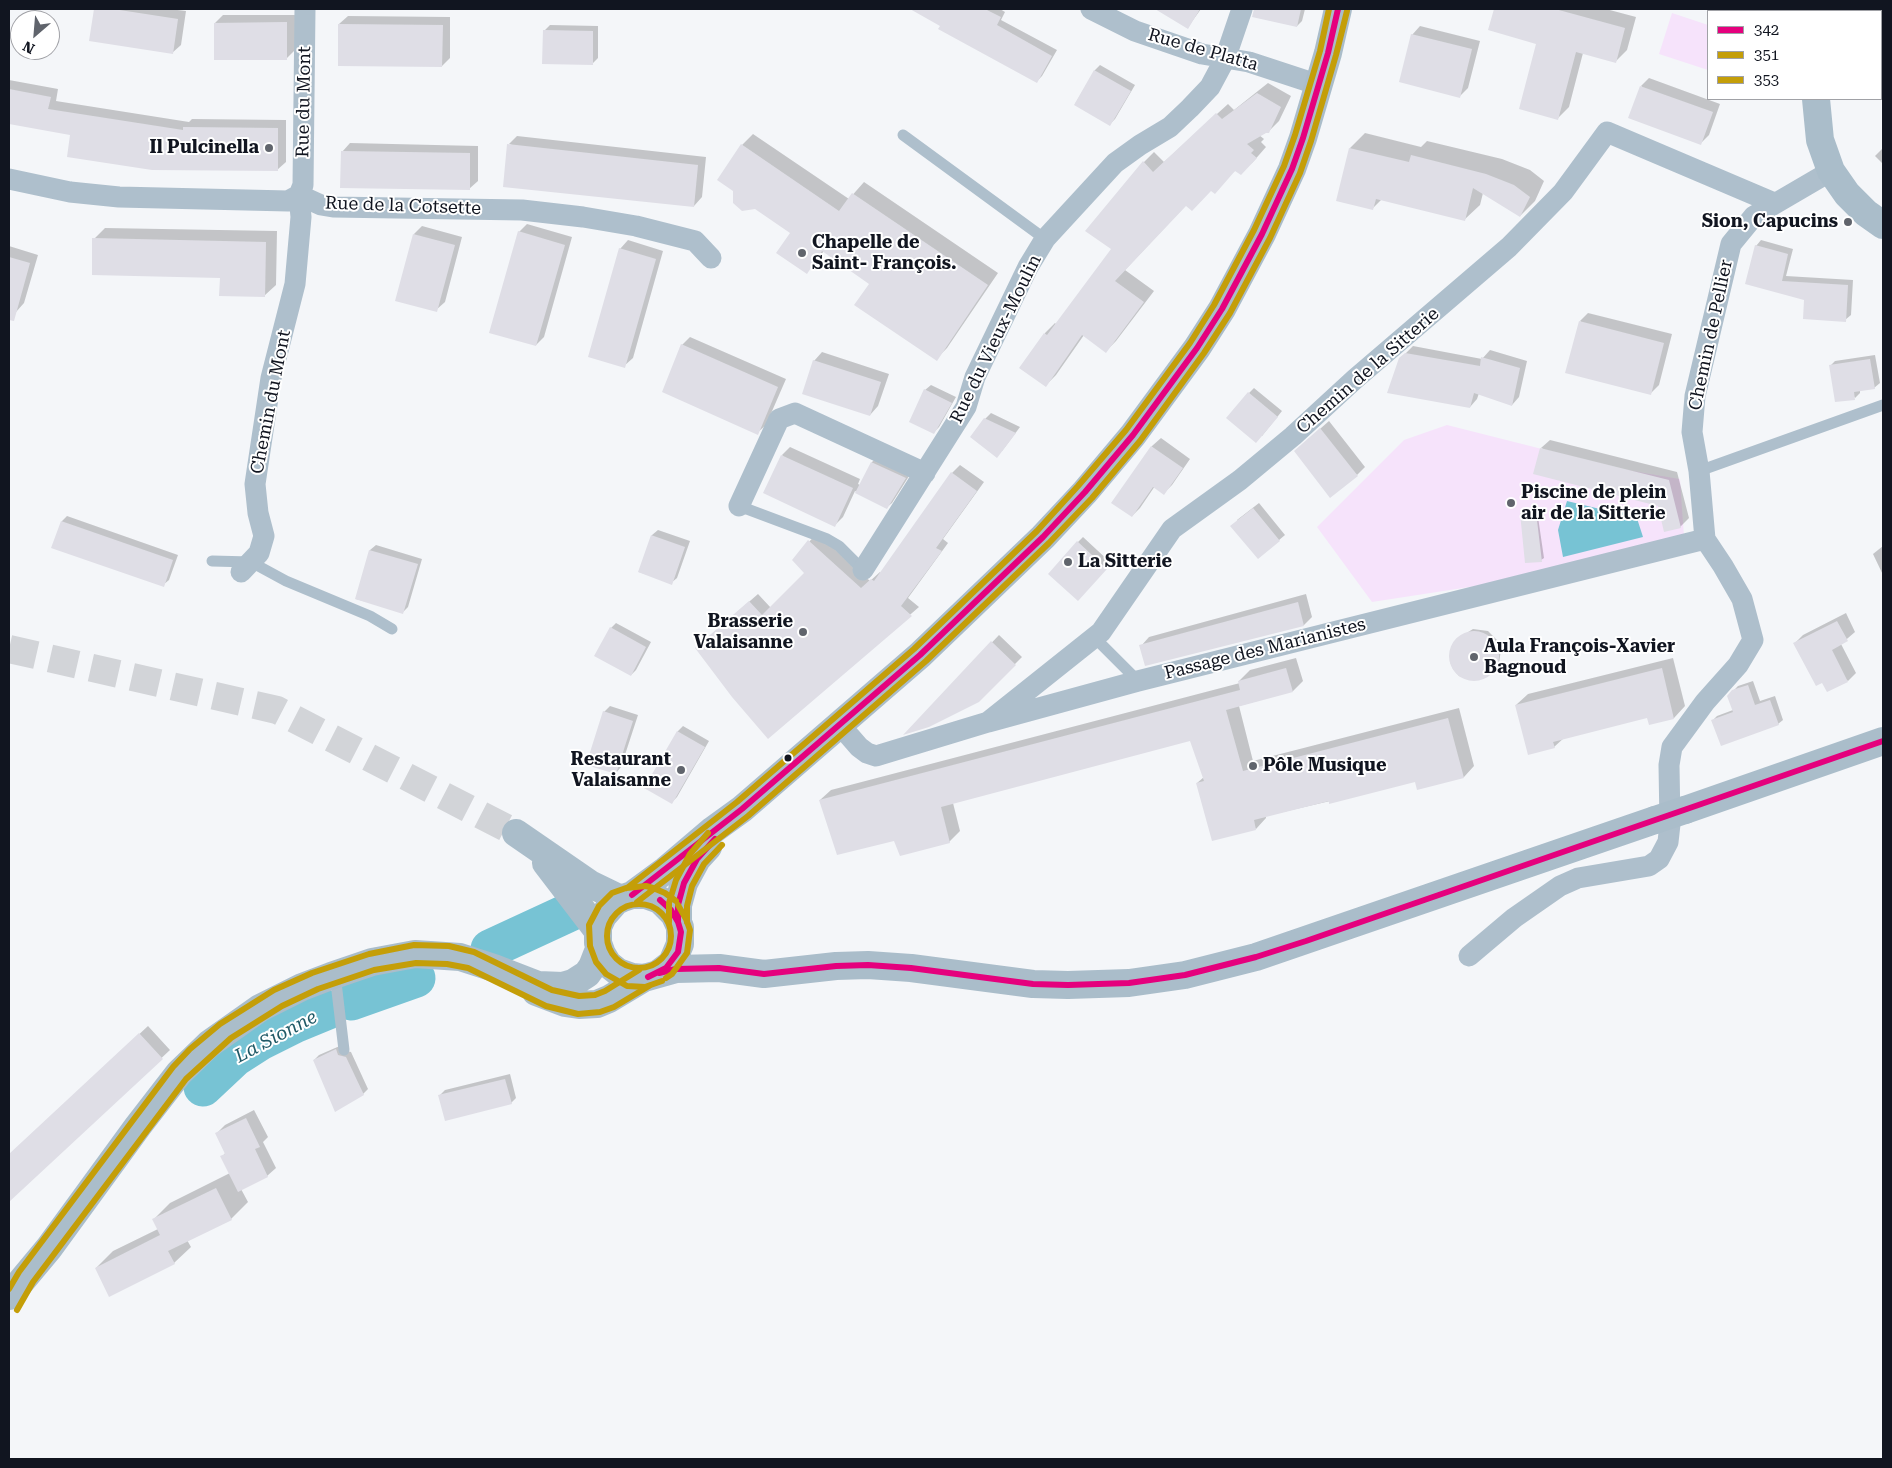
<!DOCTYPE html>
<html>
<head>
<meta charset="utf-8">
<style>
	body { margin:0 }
	#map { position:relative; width:1892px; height:1468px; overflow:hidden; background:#f4f6f9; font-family:"Roboto Serif",serif }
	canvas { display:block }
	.frame { position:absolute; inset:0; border:10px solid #111520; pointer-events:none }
	.legend { position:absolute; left:1707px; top:10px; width:175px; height:90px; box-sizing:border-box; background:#fff; border:1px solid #a0a1a6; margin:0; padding:6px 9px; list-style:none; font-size:15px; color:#111520 }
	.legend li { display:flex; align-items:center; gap:10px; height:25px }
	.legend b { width:25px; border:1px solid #a0a1a6 }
	.north { position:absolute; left:10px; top:10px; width:50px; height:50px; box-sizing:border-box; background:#fff; border:1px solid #a0a1a6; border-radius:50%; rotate:207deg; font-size:14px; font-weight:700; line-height:20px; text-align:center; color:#111520 }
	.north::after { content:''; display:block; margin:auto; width:18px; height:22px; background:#60646c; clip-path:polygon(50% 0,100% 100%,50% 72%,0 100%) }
</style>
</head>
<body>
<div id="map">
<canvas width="1892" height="1468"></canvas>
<div class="frame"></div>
<ul class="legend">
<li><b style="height:6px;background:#e5007d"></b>342</li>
<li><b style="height:6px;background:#c49e08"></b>351</li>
<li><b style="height:6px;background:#c49e08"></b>353</li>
</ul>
<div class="north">N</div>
</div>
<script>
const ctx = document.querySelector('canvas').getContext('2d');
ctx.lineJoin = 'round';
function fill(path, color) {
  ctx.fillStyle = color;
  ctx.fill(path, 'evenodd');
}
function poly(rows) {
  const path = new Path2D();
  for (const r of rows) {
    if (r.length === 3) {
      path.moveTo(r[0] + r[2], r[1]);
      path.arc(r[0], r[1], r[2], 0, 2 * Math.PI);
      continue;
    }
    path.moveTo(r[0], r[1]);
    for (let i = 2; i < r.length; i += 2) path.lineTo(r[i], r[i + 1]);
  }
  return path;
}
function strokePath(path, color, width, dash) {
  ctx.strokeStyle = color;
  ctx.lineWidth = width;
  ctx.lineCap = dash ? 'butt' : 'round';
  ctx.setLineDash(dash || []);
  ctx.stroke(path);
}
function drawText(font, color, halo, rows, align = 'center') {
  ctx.font = font + ' "Roboto Serif",serif';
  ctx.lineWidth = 4;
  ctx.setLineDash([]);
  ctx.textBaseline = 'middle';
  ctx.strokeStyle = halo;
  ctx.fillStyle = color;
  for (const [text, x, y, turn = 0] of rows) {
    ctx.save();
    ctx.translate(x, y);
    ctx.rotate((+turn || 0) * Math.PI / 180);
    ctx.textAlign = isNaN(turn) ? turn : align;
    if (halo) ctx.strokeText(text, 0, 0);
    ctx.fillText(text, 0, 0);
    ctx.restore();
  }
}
const green = poly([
	[1672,13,1708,25,1708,70,1659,54],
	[1447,425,1621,469,1680,479,1684,537,1528,578,1372,602,1317,527,1404,440]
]);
const water = poly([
	[1567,501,1600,509,1603,518,1634,509,1643,537,1563,557,1558,530]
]);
const shadow = poly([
	[96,9,169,9,186,11,181,45,172,53,91,40],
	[912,9,1000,9,1005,12,1001,20,1057,50,1042,76,1037,81],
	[1158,9,1201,9,1188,27],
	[1270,9,1305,9,1302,21,1297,26,1267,19],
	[1495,9,1606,9,1636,17,1627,50,1616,61,1583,53,1569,107,1558,118,1538,43,1490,30],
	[223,15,295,15,295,50,287,58,215,23],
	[348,16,450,17,450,58,442,66,339,24],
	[550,25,598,26,598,58,592,64,544,31],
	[1420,26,1480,41,1468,88,1460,96,1412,35],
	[1100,65,1135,85,1115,119,1110,124,1075,104,1095,70],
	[1649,78,1720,104,1709,135,1701,143,1641,86],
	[9,80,58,89,56,101,189,122,192,119,286,120,286,162,277,170,9,122],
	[1268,83,1291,96,1279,121,1268,132,1259,135,1264,139,1261,142,1266,147,1252,163,1236,170,1211,190,1187,204,1125,270,1154,291,1116,341,1106,351,1084,335,1056,375,1046,385,1045,333,1055,323,1056,324,1113,249,1144,162,1154,152,1164,162,1228,104,1234,110],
	[1365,133,1421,147,1427,141,1502,159,1530,170,1544,181,1535,201,1520,216,1483,193,1480,205,1464,220,1382,199,1373,208,1350,148],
	[753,134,849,199,864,182,998,273,947,348,936,359,870,283,824,251,806,272,792,233,742,145],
	[517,136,706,157,702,197,694,206,509,144],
	[350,143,478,146,478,181,469,189,342,152],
	[1883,148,1883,164,1875,156],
	[527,224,572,237,544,337,536,345,519,232],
	[422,226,462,237,445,302,436,310,414,234],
	[105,228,277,231,276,285,264,296,221,277,94,239],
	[628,240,663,251,633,358,624,366,620,249],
	[1761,240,1793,249,1786,276,1853,280,1851,315,1845,320,1806,299,1746,283,1756,246],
	[9,246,38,255,24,303,16,312,9,309],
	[1588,313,1672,334,1659,385,1651,393,1580,321],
	[690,337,786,379,766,425,757,433,682,345],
	[1413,346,1482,359,1490,350,1527,361,1519,397,1512,405,1479,393,1477,399,1470,407,1400,359],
	[822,352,889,374,878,406,870,415,814,361],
	[1875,355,1880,383,1874,388,1860,390,1860,393,1855,398,1830,366,1835,361],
	[931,385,956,397,939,427,934,432,925,390],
	[1254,388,1282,411,1262,436,1249,393],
	[991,413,1020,427,1002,451,985,419],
	[1329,421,1365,467,1357,475,1304,443],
	[1161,438,1190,459,1172,485,1164,493,1155,486,1140,508,1132,516,1113,502,1152,446],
	[1550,440,1677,472,1689,518,1680,527,1659,505,1541,448],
	[790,447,860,479,858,484,860,485,872,462,877,457,911,473,892,503,886,508,855,491,843,517,835,525,782,455],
	[960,465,984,482,943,539,948,543,908,598,919,607,768,737,704,641,758,594,771,608,806,573,793,560,817,533,870,581,880,572,881,573,952,473],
	[1259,503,1285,535,1258,558,1237,520],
	[1537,510,1544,558,1541,560,1522,514,1524,511],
	[67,516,178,555,169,580,163,585,53,547,62,521],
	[658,530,690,541,677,578,671,583,639,572,652,535],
	[1083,537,1111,563,1083,594,1078,542],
	[376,545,422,559,408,607,403,612,356,599,370,550],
	[1883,546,1883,575,1873,554],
	[1306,594,1312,617,1304,625,1146,665,1141,646,1149,637],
	[1846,613,1855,632,1841,644,1856,673,1848,681,1795,643,1803,635],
	[616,623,651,642,636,670,631,675,611,628],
	[1473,629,1488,631,1499,642,1501,649,1499,664,1494,671,1483,678,1475,680,1467,679,1459,676,1453,669,1450,662,1450,653,1457,639],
	[999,635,1022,657,978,701,907,732],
	[1296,658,1303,681,1293,691,1239,706,1253,761,1459,708,1474,766,1464,777,1416,781,1266,816,1266,818,1256,829,1197,783,1204,777,1191,740,953,803,960,831,949,842,895,839,820,800,831,790,1240,683,1239,681,1250,670],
	[1673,658,1685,706,1674,718,1650,724,1648,716,1564,738,1554,747,1516,705,1528,694],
	[1753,681,1760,701,1775,696,1783,720,1778,724,1713,720,1717,716,1733,710,1728,696,1738,686],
	[610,706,638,715,621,767,616,773,604,712],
	[683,726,709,741,677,797,672,802,646,787,678,731],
	[148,1026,170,1050,9,1201,9,1155],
	[342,1045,343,1050,351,1052,368,1089,363,1094,314,1060,319,1055],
	[510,1074,516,1098,511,1103,440,1095,445,1090],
	[254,1110,268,1137,263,1142,276,1168,267,1176,241,1189,248,1202,231,1219,187,1240,191,1247,174,1263,96,1268,113,1251,158,1229,154,1219,170,1203,230,1173,222,1157,226,1152,217,1133,225,1125]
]);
const river = poly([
	[490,949,570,912],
	[351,1001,416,978],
	[203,1087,235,1057,260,1041,294,1024,328,1010]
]);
const building = poly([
	[94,9,113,9,178,19,173,54,89,41],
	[910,9,985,9,1001,17,997,25,1052,56,1037,83,938,29,940,26],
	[1155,9,1200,9,1188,29],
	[1254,9,1301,9,1297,27,1252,17],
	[1494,9,1555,9,1625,28,1616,63,1576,52,1558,120,1519,109,1536,44,1488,30],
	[287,22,287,60,214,60,214,23],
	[338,24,443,25,442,67,338,66],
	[543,30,593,31,593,65,542,64],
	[1411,34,1472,49,1460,98,1399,82],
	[1094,70,1131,91,1110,126,1074,105],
	[1640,86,1713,112,1701,145,1628,118],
	[9,89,51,97,48,109,183,130,183,127,278,128,278,171,152,170,67,157,70,135,9,124],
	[1257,93,1281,107,1269,133,1266,133,1247,144,1254,150,1251,153,1257,158,1241,175,1235,171,1215,194,1211,191,1192,211,1186,206,1115,281,1144,302,1106,353,1082,335,1046,387,1019,368,1044,333,1047,335,1111,249,1085,231,1143,161,1153,172,1216,113,1222,119],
	[507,144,698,165,694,207,503,187],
	[741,144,839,211,852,193,988,285,937,361,854,305,869,284,822,251,807,274,776,253,790,233,755,209,742,211,733,203,733,191,717,180],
	[1349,148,1409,162,1411,155,1486,174,1514,185,1530,197,1520,217,1473,188,1465,221,1376,199,1373,210,1336,201],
	[341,151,470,153,470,190,340,188],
	[518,231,565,245,536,346,489,333],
	[413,234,455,245,437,312,395,301],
	[92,238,266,242,265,297,219,296,220,278,92,275],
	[1755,245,1788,254,1782,281,1848,285,1846,322,1803,319,1804,300,1745,284],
	[619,248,656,259,625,368,588,357],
	[9,257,30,263,14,321,9,320],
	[1579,321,1664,343,1651,395,1565,373],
	[681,344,778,387,758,435,662,392],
	[1405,353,1480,366,1481,357,1520,368,1512,406,1474,393,1470,408,1387,393,1399,358],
	[1870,359,1875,389,1854,392,1855,400,1835,402,1829,365],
	[813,360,881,382,870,416,802,394],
	[924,389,952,403,934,434,909,422],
	[1248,392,1278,417,1256,443,1226,418],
	[984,418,1016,433,997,458,970,437],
	[1320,428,1358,476,1330,498,1294,451],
	[1151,446,1183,468,1164,495,1153,487,1132,517,1111,503],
	[1540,448,1669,480,1681,528,1664,532,1658,506,1533,474],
	[781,455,853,488,835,527,763,493],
	[871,462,906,478,887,509,855,493],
	[951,472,977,491,936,548,942,551,901,606,912,616,768,739,732,697,695,648,749,601,762,615,804,573,792,560,808,540,861,588,871,579,874,581],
	[1253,508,1280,541,1258,559,1230,526],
	[1536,512,1542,562,1525,563,1520,513],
	[61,521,173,560,164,587,51,548],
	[651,535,685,547,672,585,638,572],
	[1077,541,1107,569,1078,601,1048,574],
	[369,550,418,564,403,614,355,599],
	[1298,602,1304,626,1145,666,1139,645],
	[1837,621,1848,641,1832,650,1848,682,1827,692,1822,683,1816,686,1793,643],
	[610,627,646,647,631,676,594,656],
	[1474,656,25],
	[991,641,1016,665,979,702,929,727,903,735],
	[1286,668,1293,692,1226,710,1243,771,1448,718,1464,778,1417,790,1415,782,1329,804,1329,801,1254,820,1256,830,1212,841,1196,783,1204,781,1190,741,941,807,950,843,900,856,894,841,837,855,819,800,1240,690,1238,681],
	[1662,668,1674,719,1649,725,1647,718,1553,742,1555,748,1528,755,1515,705],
	[1748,685,1755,705,1770,700,1779,725,1721,746,1711,720,1733,712,1727,696,1732,690],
	[603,711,633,721,616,774,586,765],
	[677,731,705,747,672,804,644,788],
	[139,1033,163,1059,9,1202,9,1154],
	[336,1049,338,1055,346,1057,364,1095,335,1112,313,1060],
	[505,1079,512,1104,445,1121,438,1095],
	[246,1118,260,1147,255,1149,268,1177,238,1192,220,1156,225,1154,215,1133],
	[216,1188,232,1220,168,1251,175,1264,109,1297,95,1268,160,1235,152,1219]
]);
const secondaryTunnel = poly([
	[9,649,277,710,516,833]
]);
const lane = poly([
	[903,135,1045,239],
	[1699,471,1883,405],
	[739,506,827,539,839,546,863,570],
	[212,561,251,562,286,581,370,616,392,629],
	[1094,637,1138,681],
	[335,974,344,1050]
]);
const street = poly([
	[1091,9,1135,31,1202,54,1249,62,1319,85],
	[9,179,70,192,119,197,288,201,299,195],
	[299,195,321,205,333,207,522,210,583,217,636,226,695,241,711,258],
	[299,195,303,185,305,9],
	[739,506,779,419,795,413,925,473],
	[863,570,966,407,975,377,1028,267,1045,239,1115,163,1140,145,1170,127,1190,108,1210,87,1225,59,1242,9],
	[241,572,259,553,264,536,258,513,255,484,271,378,295,284,301,217,299,195],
	[988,722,1101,632,1172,529,1240,480,1293,436,1355,379,1509,247,1563,192,1607,132,1774,203],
	[839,724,859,747,867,753,876,756,988,722,1138,681,1705,539],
	[1469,956,1514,918,1560,886,1578,878,1649,866,1659,859,1668,842,1670,824,1669,765,1672,747,1705,702,1738,665,1753,640,1742,599,1723,566,1705,539,1699,471,1692,432,1695,396,1731,244,1754,216,1831,171]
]);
const secondary = poly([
	[1826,11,1827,9],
	[1816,99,1820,140,1831,171,1847,194,1866,213,1883,225],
	[1685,810,1883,741],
	[516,833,590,884,621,899],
	[546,863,598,931],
	[632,895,666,870,713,830,742,809,920,655,1043,537,1085,492,1133,435,1197,348,1222,309,1262,234,1292,169,1303,138,1328,53,1338,9],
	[678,922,678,905,684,883,697,859,708,847],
	[659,973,672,963,680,944,680,927,674,914,660,900,646,895,632,895,617,900,603,916,598,927,598,943,602,954,608,964,618,972,632,977,644,978,676,969,719,968,764,974,836,966,868,965,911,968,1033,984,1068,985,1129,983,1185,975,1256,957,1655,820],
	[536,992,565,1003,579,1005,597,1004,609,999,644,978],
	[9,1296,49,1248,138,1126,179,1073,209,1044,260,1008,302,987,331,976,372,962,415,954,460,957,494,968,538,985,563,986,573,983,587,974,592,967,599,949]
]);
const secondaryBridge = poly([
	[1655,820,1685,810]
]);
const bus1 = poly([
	[632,895,742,809,920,655,1043,537,1085,492,1133,435,1197,348,1222,309,1262,234,1292,169,1303,138,1328,53,1338,9],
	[678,922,678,905,684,883,697,859,715,839],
	[659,973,676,969,719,968,764,974,836,966,868,965,911,968,1033,984,1068,985,1129,983,1185,975,1256,957,1306,941,1883,741],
	[648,977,666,968,678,952,681,932,678,922,671,910,660,900]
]);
const bus2 = poly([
	[637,902,748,816,926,661,1049,543,1092,498,1140,441,1204,353,1230,313,1270,238,1300,173,1311,141,1336,55,1347,11],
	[639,936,32],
	[687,922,687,906,692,886,704,864,722,845],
	[17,1310,33,1282,186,1079,231,1038,282,1006,318,989,374,970,416,963,447,964,468,968,546,1006,578,1014,600,1012,614,1007,649,986]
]);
const bus3 = poly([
	[627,888,737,802,914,649,1037,531,1078,486,1126,430,1190,343,1214,305,1254,230,1284,166,1295,135,1320,51,1329,9],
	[669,922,669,903,676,880,690,854,708,833],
	[666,978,672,974,687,953,690,930,686,919,678,905],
	[662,981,645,987,627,986,606,974,596,962,590,946,589,925,599,906,612,893,626,888,646,886,653,888,665,893,676,901],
	[9,1289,19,1272,173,1067,190,1049,220,1024,274,990,312,973,369,954,414,945,449,946,474,952,552,990,579,996,595,995,605,991,639,970]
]);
const markers = [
	[269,148,5,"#60646c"],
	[1848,222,5,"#60646c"],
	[802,253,5,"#60646c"],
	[1511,503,5,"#60646c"],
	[1068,562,5,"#60646c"],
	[803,632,5,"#60646c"],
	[1474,657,5,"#60646c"],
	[788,758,4.5,"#111520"],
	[1253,766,5,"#60646c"],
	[681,770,5,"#60646c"]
];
const streetNames = [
	["Rue de Platta",1203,50,16],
	["Rue du Mont",304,102,-89],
	["Rue de la Cotsette",403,206,2],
	["Chemin de Pellier",1711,335,-78],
	["Rue du Vieux-Moulin",996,339,-64],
	["Chemin de la Sitterie",1368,371,-41],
	["Chemin du Mont",271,402,-79],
	["Passage des Marianistes",1265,649,-14]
];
const poiNames = [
	["Il Pulcinella",259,148,"right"],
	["Sion, Capucins",1838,222,"right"],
	["Chapelle de",812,243],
	["Saint- François.",812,264],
	["Piscine de plein",1521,493],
	["air de la Sitterie",1521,514],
	["La Sitterie",1078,562],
	["Brasserie",793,622,"right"],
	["Valaisanne",793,643,"right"],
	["Aula François-Xavier",1484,647],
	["Bagnoud",1484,668],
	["Restaurant",671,760,"right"],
	["Valaisanne",671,781,"right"],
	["Pôle Musique",1263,766]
];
const waterNames = [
	["La Sionne",276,1037,-28]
];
fill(green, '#f6e3fb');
fill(water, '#77c3d4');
fill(shadow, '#0003');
strokePath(river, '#77c3d4', 39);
fill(building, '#dfdee6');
strokePath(secondaryTunnel, '#d2d4d8', 28, [28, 14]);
strokePath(lane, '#aebfcc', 11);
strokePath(street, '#aebfcc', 21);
strokePath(secondary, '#aabdca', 28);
strokePath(secondaryBridge, '#aabdca', 28);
strokePath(bus1, '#e5007d', 6);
strokePath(bus2, '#c49e08', 6);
strokePath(bus3, '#c49e08', 6);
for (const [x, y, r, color] of markers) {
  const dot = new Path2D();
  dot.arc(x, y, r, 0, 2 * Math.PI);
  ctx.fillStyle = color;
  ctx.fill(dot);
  strokePath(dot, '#fff', 2);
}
drawText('18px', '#111520', '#fff', streetNames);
drawText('bold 18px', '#111520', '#fff', poiNames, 'left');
drawText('italic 19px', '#205a67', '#fff', waterNames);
</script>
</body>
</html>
